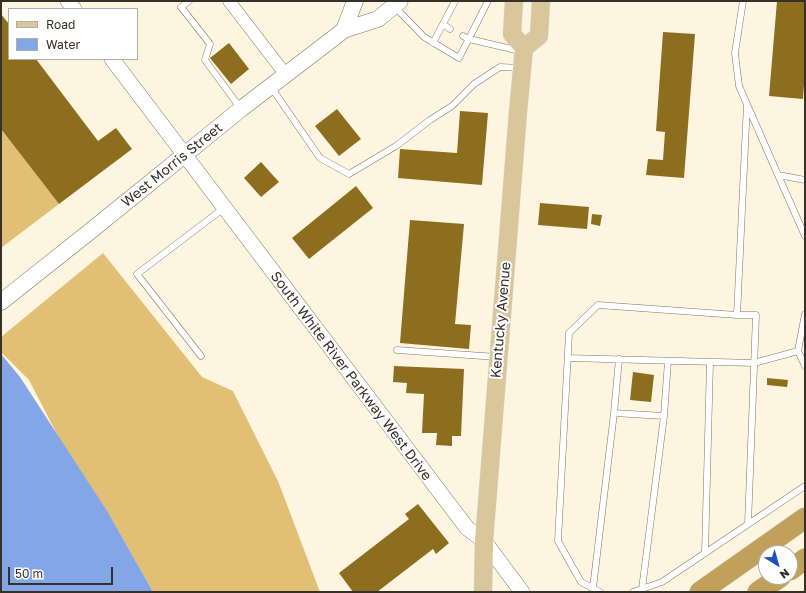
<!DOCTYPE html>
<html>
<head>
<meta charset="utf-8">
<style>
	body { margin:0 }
	#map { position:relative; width:806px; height:593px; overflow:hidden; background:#fef5e0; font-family:"Golos Text",sans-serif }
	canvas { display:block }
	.frame { position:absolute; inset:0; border:2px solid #363128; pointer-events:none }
	.legend { position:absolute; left:8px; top:8px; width:130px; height:52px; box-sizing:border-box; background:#fff; border:1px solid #afada9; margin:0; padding:5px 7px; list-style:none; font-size:12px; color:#363128 }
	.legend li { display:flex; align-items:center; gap:8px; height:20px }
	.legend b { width:20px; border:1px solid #afada9 }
	.north { position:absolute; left:758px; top:545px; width:40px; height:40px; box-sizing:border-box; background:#fff; border:1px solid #afada9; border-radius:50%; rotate:143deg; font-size:11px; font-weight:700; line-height:16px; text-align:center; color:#363128 }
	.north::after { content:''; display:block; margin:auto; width:14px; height:18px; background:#1c52bf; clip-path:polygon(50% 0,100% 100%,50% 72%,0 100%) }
	.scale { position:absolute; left:8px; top:567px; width:105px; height:18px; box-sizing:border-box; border:2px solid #363128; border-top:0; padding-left:5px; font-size:12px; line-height:14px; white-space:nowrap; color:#363128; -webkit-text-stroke:3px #fff; paint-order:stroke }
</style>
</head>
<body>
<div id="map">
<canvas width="806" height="593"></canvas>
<div class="frame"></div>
<ul class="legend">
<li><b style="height:5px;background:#dac69b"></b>Road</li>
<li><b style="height:11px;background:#83a6e6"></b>Water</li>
</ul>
<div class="north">N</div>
<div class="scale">50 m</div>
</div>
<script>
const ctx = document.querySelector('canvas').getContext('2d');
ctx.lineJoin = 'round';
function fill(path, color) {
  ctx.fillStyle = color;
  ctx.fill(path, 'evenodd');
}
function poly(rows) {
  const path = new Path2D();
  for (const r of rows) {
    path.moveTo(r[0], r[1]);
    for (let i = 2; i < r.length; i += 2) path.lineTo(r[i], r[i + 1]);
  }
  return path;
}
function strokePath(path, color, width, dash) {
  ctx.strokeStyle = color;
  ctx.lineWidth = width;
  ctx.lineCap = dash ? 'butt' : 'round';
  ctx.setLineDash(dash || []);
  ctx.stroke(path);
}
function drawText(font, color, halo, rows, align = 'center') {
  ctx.font = font + ' "Golos Text",sans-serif';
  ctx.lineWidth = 4;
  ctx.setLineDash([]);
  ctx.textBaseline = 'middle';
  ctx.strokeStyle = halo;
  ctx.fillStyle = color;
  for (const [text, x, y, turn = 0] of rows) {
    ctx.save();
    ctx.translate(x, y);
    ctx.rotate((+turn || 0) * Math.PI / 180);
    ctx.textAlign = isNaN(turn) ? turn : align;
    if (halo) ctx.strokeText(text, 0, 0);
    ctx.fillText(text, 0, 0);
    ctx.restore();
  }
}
const forest = poly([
	[1,129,59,204,1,248],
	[103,253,202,377,233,391,278,481,320,592,153,592,110,516,59,438,29,380,1,352,1,337]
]);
const water = poly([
	[1,354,20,377,109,514,153,592,1,592]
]);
const building = poly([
	[777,1,805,1,805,84,804,84,803,99,769,96],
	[1,14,9,24,9,59,36,59,98,141,116,128,132,149,59,204,1,129],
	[663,32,695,34,684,178,646,175,648,159,663,160,665,132,656,131],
	[229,43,249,69,231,84,210,58],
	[337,109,361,139,339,156,315,126],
	[460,111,488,113,482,185,398,178,400,149,457,153],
	[261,162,279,182,261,197,244,178],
	[356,186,373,208,309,259,292,238],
	[540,203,589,207,587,229,538,225],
	[592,214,602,215,600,226,591,224],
	[410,220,464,224,455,324,471,325,469,349,400,343],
	[394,366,464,369,461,436,452,436,452,446,436,445,437,433,422,433,424,394,406,393,407,383,393,382],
	[633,372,654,375,651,402,630,400],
	[767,378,788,380,787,387,767,385],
	[418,504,449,543,436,554,433,549,377,592,353,592,339,573,409,519,405,514]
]);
const service = poly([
	[189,1,181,7,210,44,205,60,241,109],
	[743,1,735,53,739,86,778,175],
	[394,6,424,37,459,58,488,1],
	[443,24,450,29],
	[463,36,469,39,520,51],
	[433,43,455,1],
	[271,87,320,158,349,174,396,146,430,120,452,106,474,84,500,67,521,68],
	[805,180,778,175,805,236],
	[737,315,756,315,748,524],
	[397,350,497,357],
	[798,351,805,366],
	[201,356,137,274,224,208],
	[568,358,754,363,798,351,805,314],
	[619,359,614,413,664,416,668,361],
	[705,553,710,362],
	[593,588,614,413],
	[642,589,664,416],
	[600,592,581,582,558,541,569,333,598,305,737,315,747,104],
	[633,592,662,582,805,486]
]);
const minor = poly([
	[229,1,286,75]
]);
const tertiary = poly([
	[68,1,74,9],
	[112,59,467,528,484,541,522,592]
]);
const secondary = poly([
	[344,30,355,1],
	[1,302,93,229,241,109,344,30,378,19,400,1]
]);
const primary = poly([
	[524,48,539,36,541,1],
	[483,592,484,541,518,112,524,48,512,34,514,1]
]);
const motorway = poly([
	[790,570,805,559],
	[700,592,805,518],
	[758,592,780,577]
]);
const streetNames = [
	["West Morris Street",172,165,-39],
	["Kentucky Avenue",501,320,-85],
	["South White River Parkway West Drive",351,376,53]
];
fill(forest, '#e1bf75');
fill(water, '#83a6e6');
fill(building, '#8d6e1f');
strokePath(service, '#7e745d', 7);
strokePath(minor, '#7e745d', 13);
strokePath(tertiary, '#7e745d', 16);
strokePath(secondary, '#7e745d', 17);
strokePath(primary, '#e3e2e1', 19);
strokePath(motorway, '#e3e2e1', 22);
strokePath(service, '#fff', 6);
strokePath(minor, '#fff', 12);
strokePath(tertiary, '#fff', 15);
strokePath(secondary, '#fff', 16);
strokePath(primary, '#dac69b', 18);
strokePath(motorway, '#c1a059', 21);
drawText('14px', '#363128', '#fff', streetNames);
</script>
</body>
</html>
